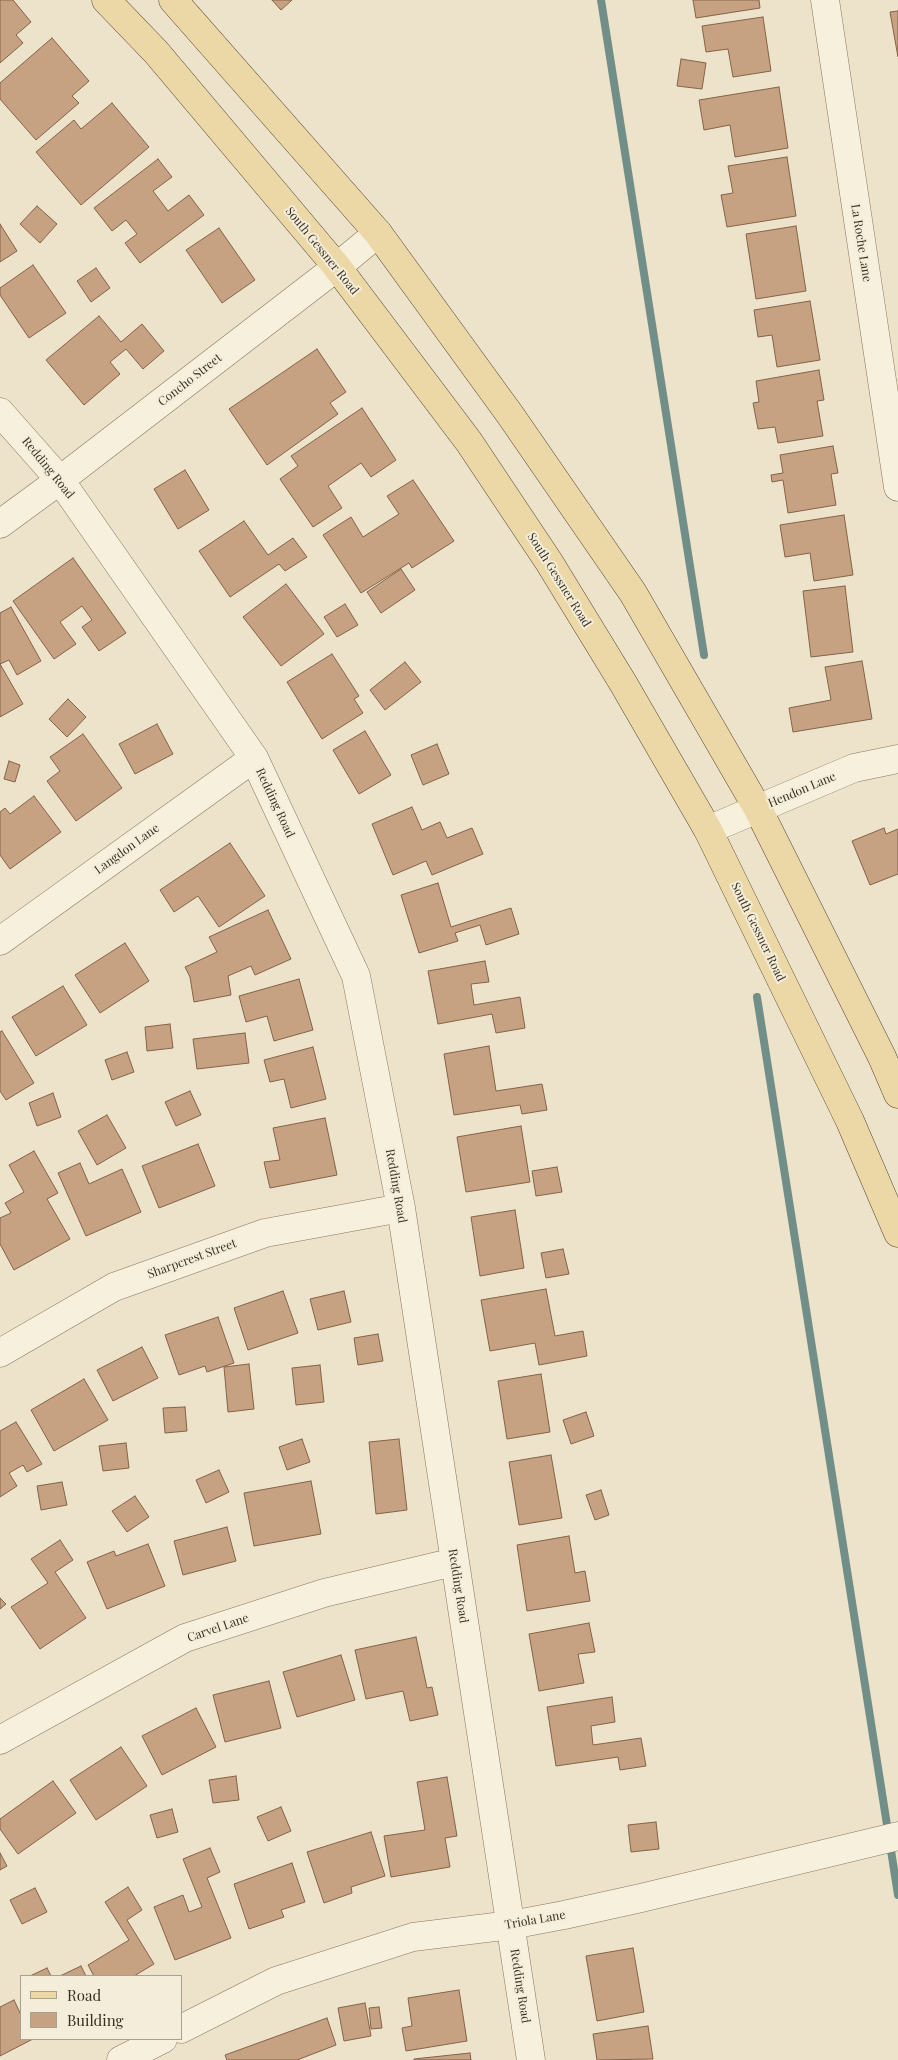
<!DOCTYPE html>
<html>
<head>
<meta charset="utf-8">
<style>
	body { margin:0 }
	#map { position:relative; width:898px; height:2060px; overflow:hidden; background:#ece3ca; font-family:"Playfair Display",serif }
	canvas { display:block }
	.legend { position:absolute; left:20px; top:1975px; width:162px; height:65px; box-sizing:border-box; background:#f3edd9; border:1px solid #a9a190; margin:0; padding:6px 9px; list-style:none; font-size:15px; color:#392e22 }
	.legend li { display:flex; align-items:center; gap:10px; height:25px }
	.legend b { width:25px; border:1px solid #a9a190 }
</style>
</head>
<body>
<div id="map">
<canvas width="898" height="2060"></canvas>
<ul class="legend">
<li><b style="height:6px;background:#ebd8a6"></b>Road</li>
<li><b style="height:14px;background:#c6a283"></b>Building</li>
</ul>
</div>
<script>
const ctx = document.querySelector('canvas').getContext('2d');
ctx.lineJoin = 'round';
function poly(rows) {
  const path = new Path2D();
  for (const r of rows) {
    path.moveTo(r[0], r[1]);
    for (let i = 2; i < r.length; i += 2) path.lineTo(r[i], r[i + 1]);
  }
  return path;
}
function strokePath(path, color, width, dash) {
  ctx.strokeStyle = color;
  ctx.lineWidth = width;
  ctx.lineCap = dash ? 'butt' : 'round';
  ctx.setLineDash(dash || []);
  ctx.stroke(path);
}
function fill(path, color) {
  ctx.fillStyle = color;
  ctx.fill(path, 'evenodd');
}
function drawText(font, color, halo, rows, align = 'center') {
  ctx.font = font + ' "Playfair Display",serif';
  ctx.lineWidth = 4;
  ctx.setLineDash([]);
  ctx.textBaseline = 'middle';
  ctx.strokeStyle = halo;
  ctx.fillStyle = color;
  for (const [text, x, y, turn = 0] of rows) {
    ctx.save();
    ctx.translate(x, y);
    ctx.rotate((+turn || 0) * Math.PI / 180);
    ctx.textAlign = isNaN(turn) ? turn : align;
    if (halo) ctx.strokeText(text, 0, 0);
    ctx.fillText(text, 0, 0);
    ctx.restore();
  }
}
const stream = poly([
	[601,0,704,655],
	[757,997,898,1895]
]);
const building = poly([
	[0,0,13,0,31,22,16,35,23,43,0,63,0,0],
	[272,0,292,0,281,10,272,0],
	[693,0,759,0,760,8,696,18,693,0],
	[898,11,898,57,890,12,898,11],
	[763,17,771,71,733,77,728,49,706,52,702,26,763,17],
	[52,38,89,81,72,96,79,103,36,140,0,99,0,83,52,38],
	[681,59,706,63,702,89,677,86,681,59],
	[779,87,788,148,735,157,730,125,704,130,699,100,779,87],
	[112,103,149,147,81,205,36,152,74,120,81,129,112,103],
	[787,157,796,216,727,227,721,195,733,193,728,166,787,157],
	[158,159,172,177,153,191,168,211,189,195,204,215,140,263,125,243,137,234,126,220,112,231,94,208,158,159],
	[37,206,57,224,40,243,20,224,37,206],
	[0,224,17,251,0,262,0,224],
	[796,226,806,291,756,299,746,234,796,226],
	[219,228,255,280,222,303,186,250,219,228],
	[33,265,66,313,29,338,0,295,0,288,33,265],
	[96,268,110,288,91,302,77,281,96,268],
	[810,301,820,360,777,367,772,335,758,337,754,310,810,301],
	[99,316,121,342,142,324,164,351,143,369,126,349,110,362,120,374,84,405,46,360,99,316],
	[317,349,346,392,330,403,338,414,267,465,229,409,317,349],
	[819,370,824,400,817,401,823,436,778,443,775,427,758,429,753,403,759,402,756,381,819,370],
	[362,408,396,460,371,477,361,463,328,486,342,508,313,527,280,479,298,466,291,456,362,408],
	[833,446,838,473,831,474,836,505,788,513,783,480,772,482,771,475,783,473,780,455,833,446],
	[185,470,209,510,178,529,154,489,185,470],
	[413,480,454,541,412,568,409,563,361,593,323,535,351,517,363,537,399,514,387,496,413,480],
	[844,515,853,575,814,581,810,553,785,557,780,525,844,515],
	[244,521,268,555,293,538,307,557,285,571,279,564,230,597,199,551,244,521],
	[73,558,126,633,99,651,82,627,92,620,82,606,60,622,76,644,54,659,13,601,73,558],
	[401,569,415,590,381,613,367,592,401,569],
	[286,584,324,634,281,666,243,617,286,584],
	[845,586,853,652,811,657,803,591,845,586],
	[345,604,358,625,337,637,324,617,345,604],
	[11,607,41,661,17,675,9,660,0,664,0,613,11,607],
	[332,654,359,696,354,699,363,713,322,739,287,682,332,654],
	[862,661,872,719,793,732,789,708,831,700,825,667,862,661],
	[405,662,421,682,385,710,370,690,405,662],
	[0,664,23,704,0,717,0,664],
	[68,699,86,717,67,737,49,719,68,699],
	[157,724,173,754,135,774,119,744,157,724],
	[365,731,391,775,359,794,333,750,365,731],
	[83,734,122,788,76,821,47,781,60,771,50,757,83,734],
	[437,744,449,774,423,785,411,755,437,744],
	[9,761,20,765,15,782,4,779,9,761],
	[34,796,61,832,10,869,0,855,0,812,5,808,10,814,34,796],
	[412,807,422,830,440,822,447,838,472,828,483,854,432,875,426,861,393,875,372,824,412,807],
	[884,828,886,834,898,829,898,874,870,885,852,841,884,828],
	[230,843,265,896,219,927,198,896,174,912,160,890,230,843],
	[438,883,451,927,511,908,519,934,486,945,480,925,455,933,458,941,419,953,401,895,438,883],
	[268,910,291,959,255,975,251,966,228,976,231,995,194,1002,190,977,185,967,217,952,209,937,268,910],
	[125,943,149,981,100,1013,75,975,125,943],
	[485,961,489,982,471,984,474,1005,520,997,525,1028,496,1033,492,1014,438,1024,428,971,485,961],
	[299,979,313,1030,274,1041,267,1016,246,1022,239,996,299,979],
	[63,986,87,1025,36,1056,12,1017,63,986],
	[170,1024,173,1048,147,1051,145,1027,170,1024],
	[2,1031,34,1083,6,1100,0,1091,0,1032,2,1031],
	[245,1033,249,1063,197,1069,193,1039,245,1033],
	[489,1046,496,1091,542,1084,547,1110,522,1114,520,1105,454,1115,444,1054,489,1046],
	[313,1047,326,1099,291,1108,284,1079,270,1082,264,1060,313,1047],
	[127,1052,134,1072,112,1080,105,1060,127,1052],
	[190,1091,201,1115,176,1126,165,1102,190,1091],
	[53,1093,61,1117,37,1126,29,1103,53,1093],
	[107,1115,126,1148,97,1165,78,1131,107,1115],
	[325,1118,337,1175,270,1188,264,1162,280,1160,273,1128,325,1118],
	[521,1126,530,1182,466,1192,457,1137,521,1126],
	[198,1144,215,1186,159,1208,142,1166,198,1144],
	[34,1151,58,1193,47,1199,70,1239,14,1270,0,1244,0,1218,11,1213,5,1203,24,1192,9,1165,34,1151],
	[80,1163,89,1184,122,1169,141,1212,86,1236,58,1173,80,1163],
	[557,1167,562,1192,536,1196,532,1171,557,1167],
	[515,1210,524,1268,480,1276,471,1217,515,1210],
	[563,1249,569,1274,546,1278,541,1253,563,1249],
	[546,1289,555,1336,583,1331,587,1356,539,1365,535,1343,490,1351,481,1300,546,1289],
	[283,1291,298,1333,248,1350,234,1308,283,1291],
	[344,1291,351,1322,318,1330,310,1299,344,1291],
	[218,1317,234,1363,207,1372,205,1366,179,1375,165,1335,218,1317],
	[378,1334,383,1361,358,1365,354,1338,378,1334],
	[142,1347,158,1378,113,1401,97,1370,142,1347],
	[249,1364,254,1409,228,1412,224,1367,249,1364],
	[320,1365,324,1402,296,1405,292,1368,320,1365],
	[541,1374,550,1432,507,1439,498,1381,541,1374],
	[84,1379,108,1420,54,1451,31,1410,84,1379],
	[185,1407,187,1431,165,1433,163,1408,185,1407],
	[586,1412,594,1436,571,1444,563,1420,586,1412],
	[16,1422,42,1464,27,1472,23,1465,9,1473,17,1486,0,1497,0,1431,16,1422],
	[302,1439,310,1462,287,1470,279,1447,302,1439],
	[399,1439,407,1510,376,1514,369,1442,399,1439],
	[126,1443,129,1468,103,1471,99,1446,126,1443],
	[551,1455,562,1518,519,1525,509,1462,551,1455],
	[219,1470,229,1492,206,1503,196,1480,219,1470],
	[311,1481,321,1534,254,1546,244,1493,311,1481],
	[62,1482,67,1505,41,1510,37,1486,62,1482],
	[601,1490,609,1515,595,1520,586,1495,601,1490],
	[135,1496,149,1517,127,1532,112,1511,135,1496],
	[227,1527,236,1561,183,1575,174,1541,227,1527],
	[569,1536,575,1573,585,1571,590,1601,527,1611,517,1545,569,1536],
	[60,1540,73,1560,55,1572,86,1618,40,1649,11,1607,48,1583,31,1559,60,1540],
	[148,1544,165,1586,107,1609,87,1562,114,1551,116,1556,148,1544],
	[0,1598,6,1604,0,1609,0,1598],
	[589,1623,595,1652,578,1654,584,1683,539,1691,529,1634,589,1623],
	[416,1637,427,1688,432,1687,438,1715,410,1721,403,1691,366,1699,355,1650,416,1637],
	[341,1655,355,1700,297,1717,283,1672,341,1655],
	[269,1681,281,1728,225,1742,213,1695,269,1681],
	[612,1697,615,1722,591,1726,593,1745,641,1738,646,1766,620,1770,618,1757,556,1766,547,1707,612,1697],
	[196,1708,216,1747,162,1775,142,1736,196,1708],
	[121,1747,147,1786,96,1820,70,1780,121,1747],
	[236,1776,239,1800,213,1803,209,1780,236,1776],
	[447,1777,457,1836,445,1838,450,1867,391,1877,384,1836,425,1830,417,1782,447,1777],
	[53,1781,76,1813,18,1854,0,1829,0,1819,53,1781],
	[281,1807,291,1831,268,1841,257,1817,281,1807],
	[172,1809,178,1832,157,1838,150,1815,172,1809],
	[656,1822,659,1849,631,1852,628,1825,656,1822],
	[371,1832,385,1876,351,1887,352,1893,324,1903,307,1852,371,1832],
	[210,1848,220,1872,207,1878,231,1938,175,1960,154,1907,183,1895,189,1912,202,1907,183,1859,210,1848],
	[0,1853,7,1866,0,1870,0,1853],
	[292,1863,305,1902,281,1910,284,1917,249,1929,234,1884,292,1863],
	[128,1887,142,1910,127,1920,154,1964,134,1976,94,1976,88,1965,129,1940,105,1902,128,1887],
	[35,1888,47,1912,22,1924,10,1900,35,1888],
	[633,1948,644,2012,597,2021,586,1956,633,1948],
	[81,1966,86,1976,60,1976,81,1966],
	[47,1968,51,1976,30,1976,47,1968],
	[459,1990,467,2041,406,2051,402,2028,412,2026,408,1998,459,1990],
	[14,2000,21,2015,21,2039,33,2039,0,2056,0,2007,14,2000],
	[365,2003,371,2036,344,2041,338,2008,365,2003],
	[379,2007,382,2028,371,2029,369,2008,379,2007],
	[327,2018,336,2045,297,2060,227,2060,225,2055,327,2018],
	[648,2026,653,2059,597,2060,593,2034,648,2026],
	[470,2053,471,2060,414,2060,414,2059,470,2053]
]);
const minor = poly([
	[825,0,898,487],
	[0,412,60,480,254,758,356,976,401,1208,531,2060],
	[0,524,60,480,337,267,378,233],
	[708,830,854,768,898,759],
	[0,941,254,758],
	[0,1353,114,1287,265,1233,401,1208],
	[0,1740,185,1638,324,1593,454,1562],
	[181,2029,276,1981,413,1937,511,1925,564,1915,641,1898,898,1836],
	[121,2060,163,2039]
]);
const major = poly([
	[106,0,156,52,337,267,469,442,549,562,623,683,708,830,850,1121,898,1233],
	[173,0,378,233,511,416,633,593,758,809,882,1057,898,1094]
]);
const streetNames = [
	["La Roche Lane",861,243,81],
	["South Gessner Road",322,251,51],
	["Concho Street",190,380,-38],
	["Redding Road",48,468,51],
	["South Gessner Road",559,580,58],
	["Hendon Lane",802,790,-23],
	["Redding Road",275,803,65],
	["Langdon Lane",127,849,-36],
	["South Gessner Road",758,932,64],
	["Redding Road",396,1186,80],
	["Sharpcrest Street",192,1259,-20],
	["Redding Road",458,1586,81],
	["Carvel Lane",218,1628,-19],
	["Triola Lane",535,1920,-10],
	["Redding Road",520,1986,81]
];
strokePath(stream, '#718e88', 8);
fill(building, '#c6a283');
strokePath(building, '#846247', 1);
strokePath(minor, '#87765f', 29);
strokePath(major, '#543', 29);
strokePath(minor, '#f7f0dd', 28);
strokePath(major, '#ebd8a6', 28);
drawText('12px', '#392e22', '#f3edd9', streetNames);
</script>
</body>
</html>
